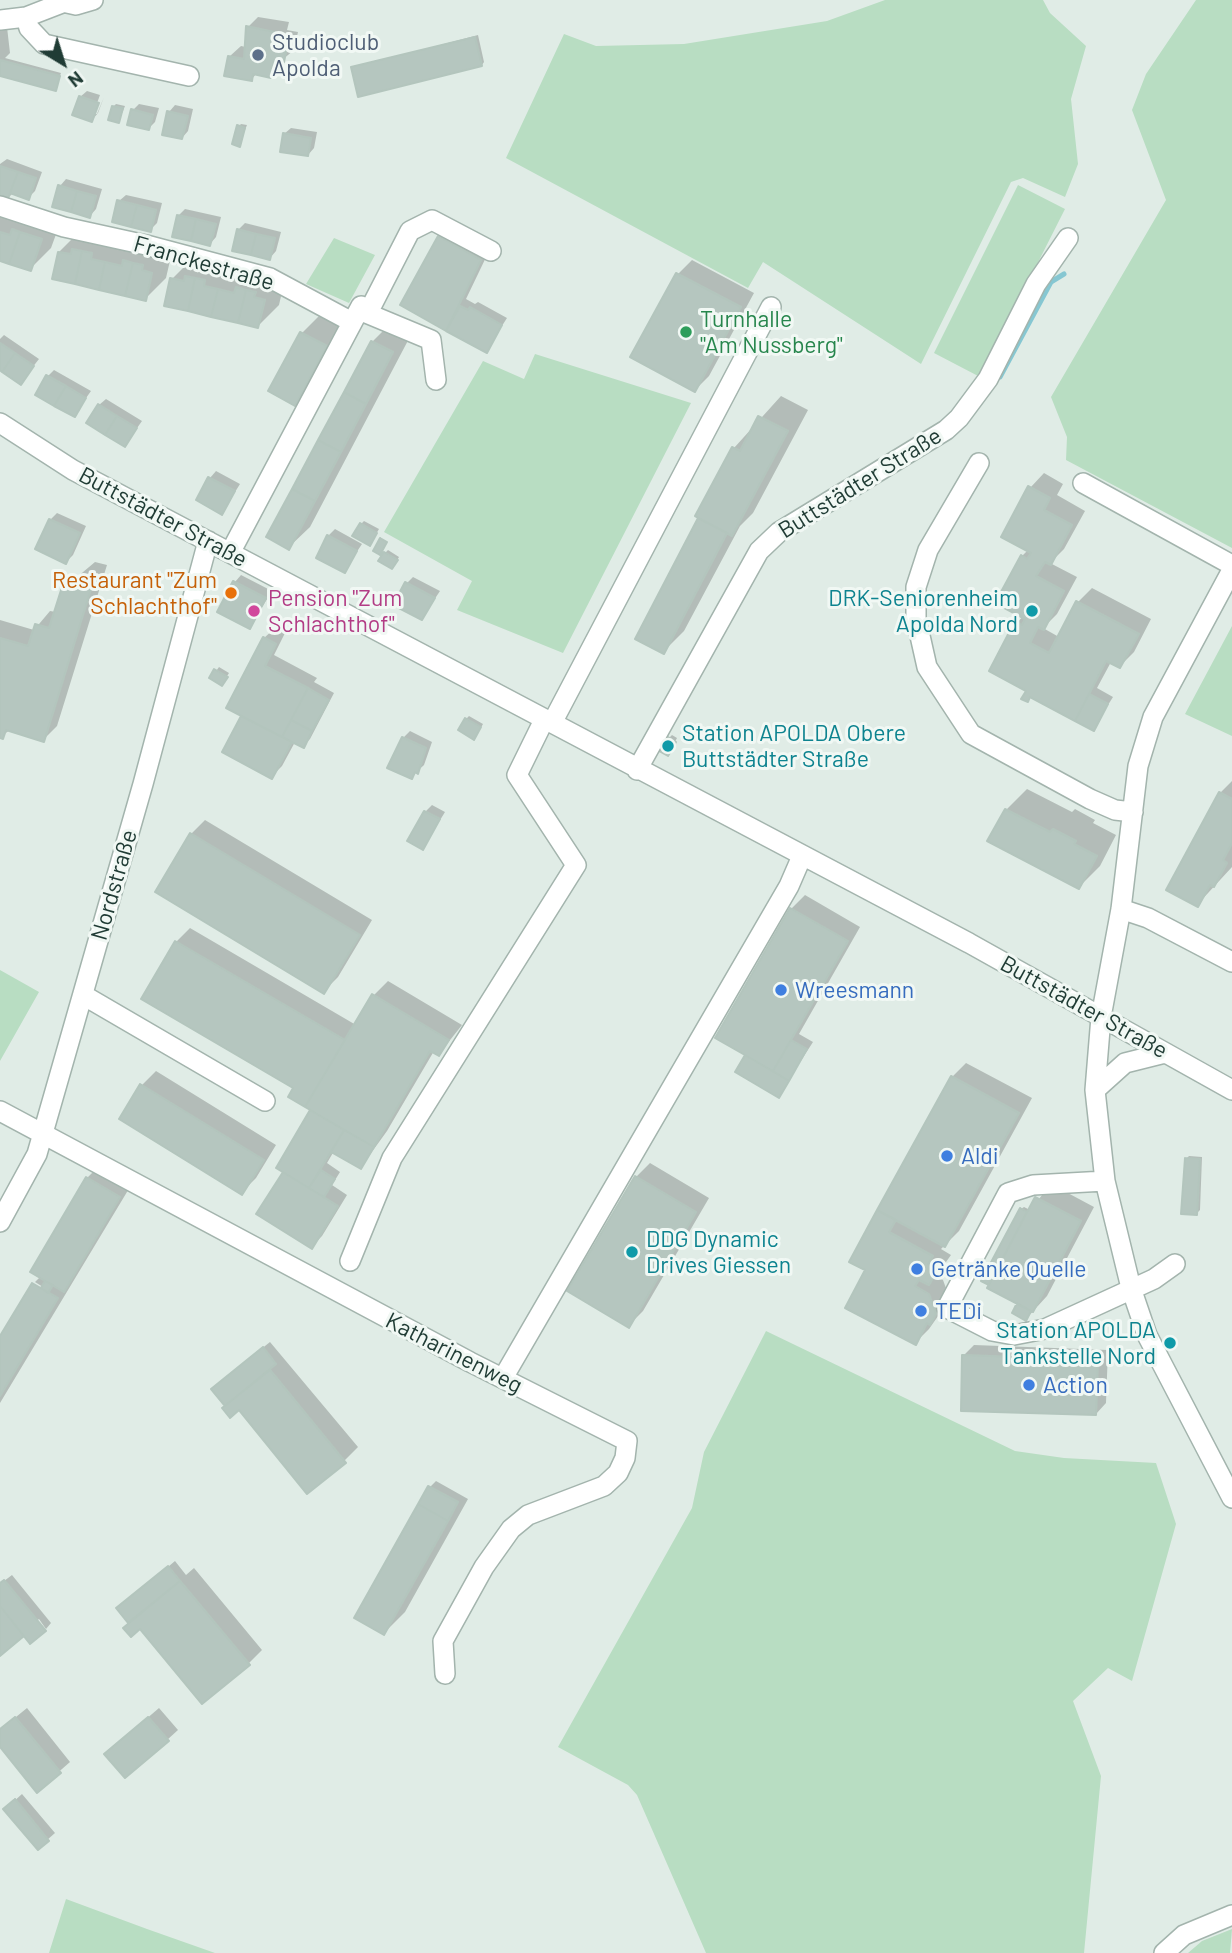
<!DOCTYPE html>
<html>
<head>
<meta charset="utf-8">
<style>
	body { margin:0 }
	#map { position:relative; width:1232px; height:1953px; overflow:hidden; background:#e0ece6; font-family:Barlow,sans-serif }
	canvas { display:block }
	.north { position:absolute; left:28px; top:28px; width:70px; height:70px; -webkit-text-stroke:5px #f1f8f4; paint-order:stroke; rotate:142deg; font-size:19px; font-weight:700; line-height:28px; text-align:center; color:#203c35 }
	.north::after { content:''; display:block; margin:auto; width:24px; height:32px; background:#203c35; clip-path:polygon(50% 0,100% 100%,50% 72%,0 100%) }
</style>
</head>
<body>
<div id="map">
<canvas width="1232" height="1953"></canvas>
<div class="north">N</div>
</div>
<script>
const ctx = document.querySelector('canvas').getContext('2d');
ctx.lineJoin = 'round';
function fill(path, color) {
  ctx.fillStyle = color;
  ctx.fill(path, 'evenodd');
}
function poly(rows) {
  const path = new Path2D();
  for (const r of rows) {
    path.moveTo(r[0], r[1]);
    for (let i = 2; i < r.length; i += 2) path.lineTo(r[i], r[i + 1]);
  }
  return path;
}
function strokePath(path, color, width, dash) {
  ctx.strokeStyle = color;
  ctx.lineWidth = width;
  ctx.lineCap = dash ? 'butt' : 'round';
  ctx.setLineDash(dash || []);
  ctx.stroke(path);
}
function drawText(font, color, halo, rows, align = 'center') {
  ctx.font = font + ' Barlow,sans-serif';
  ctx.lineWidth = 6;
  ctx.setLineDash([]);
  ctx.textBaseline = 'middle';
  ctx.strokeStyle = halo;
  ctx.fillStyle = color;
  for (const [text, x, y, turn = 0] of rows) {
    ctx.save();
    ctx.translate(x, y);
    ctx.rotate((+turn || 0) * Math.PI / 180);
    ctx.textAlign = isNaN(turn) ? turn : align;
    if (halo) ctx.strokeText(text, 0, 0);
    ctx.fillText(text, 0, 0);
    ctx.restore();
  }
}
const green = poly([
	[885,0,1043,0,1050,13,1086,46,1071,99,1078,164,1065,197,1023,178,1011,182,921,364,763,262,748,288,506,158,564,34,596,46,684,44,827,21],
	[1196,0,1232,0,1232,548,1066,460,1067,437,1051,397,1166,200,1132,110,1146,74],
	[1018,185,1065,209,980,377,934,353],
	[334,238,375,255,349,303,306,284],
	[535,354,691,403,563,653,457,610,472,581,384,532,483,361,524,379],
	[1232,626,1232,736,1185,714],
	[0,970,39,992,0,1061],
	[766,1331,1015,1451,1064,1458,1156,1463,1176,1524,1132,1681,1108,1668,1073,1701,1101,1776,1084,1953,706,1953,637,1795,628,1785,558,1747,692,1508,704,1452],
	[66,1899,147,1929,215,1953,49,1953],
	[1232,1929,1230,1953,1188,1953,1202,1941]
]);
const shadow = poly([
	[258,17,289,22,287,30,298,32,294,50,282,60,281,66,270,76,257,73,251,80,230,56,241,46,246,47,248,27],
	[7,27,10,53,5,58,61,73,55,89,0,74,0,28],
	[478,35,484,62,482,65,353,68],
	[87,91,100,95,93,114,97,114,104,97,98,113,92,120,80,97],
	[116,104,125,106,119,121,114,106],
	[139,104,159,108,155,122,149,128,133,110],
	[175,105,193,109,188,131,182,138,169,112],
	[241,124,247,125,239,145,239,126],
	[291,128,317,132,314,148,308,155,284,134],
	[7,159,42,172,35,191,28,198,14,192,7,199,0,197,0,164],
	[66,179,102,189,96,209,90,216,60,186],
	[126,195,162,203,157,223,150,230,119,201],
	[0,204,62,218,51,248,30,269,0,259],
	[185,209,221,217,216,237,210,244,179,215],
	[245,223,281,232,276,251,270,258,238,230],
	[450,227,490,249,466,299,475,304,478,302,507,318,486,351,402,305,440,237],
	[80,231,172,252,166,278,145,299,59,252],
	[193,258,285,279,279,305,258,326,172,279],
	[692,260,754,293,709,376,695,390,633,357,678,274],
	[323,312,347,324,315,383,294,404,270,391,302,333],
	[393,321,413,331,310,527,289,547,372,342],
	[4,335,39,359,21,382,0,368,0,339],
	[54,370,91,391,74,415,48,376],
	[781,396,808,410,753,513,740,526,684,631,663,652,637,638,734,448],
	[106,399,142,421,125,445,99,405],
	[216,471,240,484,222,513,210,478],
	[1044,473,1063,484,1057,495,1085,511,1064,549,1050,563,1077,577,1057,614,1043,628,1059,637,1078,602,1092,588,1151,619,1134,652,1120,666,1111,662,1097,688,1113,697,1093,729,1031,696,1027,700,1017,623,1023,616,1022,556,1028,550,1030,488],
	[57,513,86,526,73,555,66,562,50,520],
	[364,521,379,529,372,541,361,524],
	[335,529,362,544,344,571,328,536],
	[388,550,399,557,395,564,385,553],
	[95,562,107,565,57,726,43,740,10,730,0,737,0,620,34,630,50,611,56,612,64,588],
	[241,575,272,591,250,627,235,582],
	[413,577,440,591,422,618,407,583],
	[275,628,285,633,274,655,317,678,314,682,334,693,310,739,303,746,295,742,282,766,272,776,224,751,244,715,264,638],
	[219,667,229,673,224,681,211,678],
	[469,716,483,724,477,735,466,719],
	[410,731,432,742,424,765,411,777,403,738],
	[672,735,677,738,670,751,669,738],
	[1232,781,1232,867,1197,905,1220,793],
	[1027,789,1072,812,1075,809,1095,820,1093,823,1116,835,1100,866,1079,887,1006,810],
	[432,805,445,812,423,848,425,812],
	[205,820,372,920,338,977,324,991,191,834],
	[805,895,860,927,799,1034,813,1042,779,1095,738,1071,747,1055,791,909],
	[190,928,356,1025,374,995,388,981,462,1025,439,1054,434,1051,387,1131,361,1167,334,1151,327,1163,340,1172,332,1185,347,1195,322,1236,311,1247,285,1171,313,1110,295,1088,143,999,176,942],
	[966,1063,1032,1098,959,1231,941,1249,951,1255,936,1276,943,1280,950,1299,929,1329,915,1343,867,1269,851,1261,952,1077],
	[156,1071,276,1145,256,1178,242,1192,142,1085],
	[1189,1156,1202,1157,1200,1210,1197,1213,1186,1159],
	[650,1163,709,1198,643,1311,629,1325,636,1177],
	[101,1164,133,1182,0,1403,0,1340,43,1291,43,1287,35,1282,41,1276,32,1271,87,1178],
	[1051,1184,1094,1207,1047,1296,1026,1319,1018,1304,990,1287,1021,1209,1024,1207,1030,1210],
	[1173,1336,1176,1343,1174,1345,1170,1337],
	[270,1342,358,1447,344,1461,239,1408,227,1406,220,1382],
	[974,1345,1108,1350,1106,1403,1096,1414,964,1355],
	[436,1481,468,1499,405,1612,384,1633,429,1488],
	[175,1561,186,1575,194,1568,262,1650,248,1664,130,1623,119,1608],
	[12,1575,51,1623,46,1629,39,1619,0,1653,0,1584],
	[27,1708,70,1762,38,1790,0,1744,0,1730],
	[159,1708,178,1730,167,1740,117,1744],
	[22,1794,55,1833,38,1848,12,1803]
]);
const stream = poly([
	[1000,377,1051,282,1064,274]
]);
const building = poly([
	[246,26,279,33,278,40,288,42,284,62,274,60,271,78,253,74,252,81,224,76,228,56,244,59,246,26],
	[475,37,482,66,358,97,351,67,475,37],
	[0,60,60,76,56,91,0,76,0,60],
	[79,96,99,103,92,122,72,115,79,96],
	[112,106,123,108,119,123,108,120,112,106],
	[131,109,153,115,149,130,127,125,131,109],
	[167,111,188,116,182,139,162,135,167,111],
	[237,125,245,128,240,147,232,144,237,125],
	[283,133,311,138,308,156,280,152,283,133],
	[0,166,18,172,7,201,0,198,0,166],
	[18,172,36,178,29,200,10,193,18,172],
	[58,185,77,191,71,212,52,207,58,185],
	[77,191,96,196,90,218,71,212,77,191],
	[117,200,137,205,131,227,112,222,117,200],
	[137,205,156,210,151,232,131,227,137,205],
	[177,215,196,219,191,241,172,237,177,215],
	[196,219,216,224,210,246,191,241,196,219],
	[12,229,20,232,9,264,0,261,0,232,10,235,12,229],
	[237,229,256,234,251,255,232,251,237,229],
	[20,232,42,239,31,271,9,264,20,232],
	[256,234,275,238,270,260,251,255,256,234],
	[438,236,481,260,446,331,400,305,438,236],
	[72,249,82,251,75,284,52,279,58,252,71,254,72,249],
	[82,251,92,253,91,259,105,262,99,290,75,284,82,251],
	[123,260,133,263,125,296,99,290,105,262,122,266,123,260],
	[133,263,143,265,142,270,152,273,146,301,125,296,133,263],
	[676,273,741,307,695,392,630,357,676,273],
	[185,276,195,278,188,311,164,306,170,278,184,281,185,276],
	[195,278,205,280,204,286,218,289,211,317,188,311,195,278],
	[236,287,246,290,238,323,211,317,218,289,234,293,236,287],
	[246,290,256,292,254,297,265,300,258,328,238,323,246,290],
	[460,306,468,310,470,307,502,325,487,353,446,331,460,306],
	[300,332,327,346,295,406,268,391,300,332],
	[371,341,393,352,366,404,344,392,371,341],
	[0,343,15,353,2,372,0,370,0,343],
	[15,353,34,366,21,385,2,372,15,353],
	[46,375,66,386,54,406,35,395,46,375],
	[66,386,86,398,75,417,54,406,66,386],
	[344,392,366,404,341,452,318,440,344,392],
	[98,404,117,416,105,435,86,423,98,404],
	[117,416,137,428,125,447,105,435,117,416],
	[758,416,788,431,732,536,695,516,732,447,740,451,758,416],
	[318,440,341,452,315,501,292,489,318,440],
	[208,477,235,491,222,515,196,500,208,477],
	[1028,486,1050,498,1044,510,1072,525,1051,565,1045,562,1036,576,1064,591,1044,630,1038,627,1030,643,1049,653,1076,601,1139,634,1120,668,1106,661,1075,721,1030,697,1028,702,1021,699,1026,691,989,671,1015,621,1022,625,1025,619,995,603,1021,555,1027,559,1031,553,1001,537,1028,486],
	[292,489,315,501,289,550,266,537,292,489],
	[698,518,727,533,664,654,635,639,698,518],
	[49,519,80,533,66,564,35,549,49,519],
	[360,523,377,533,370,546,352,536,360,523],
	[327,535,357,551,345,573,316,558,327,535],
	[380,538,387,542,380,555,373,551,380,538],
	[384,552,398,560,392,569,378,561,384,552],
	[80,575,94,579,44,742,6,730,3,739,0,738,0,638,28,646,35,624,49,628,62,587,75,591,80,575],
	[233,581,266,598,250,629,217,612,233,581],
	[405,582,435,598,422,620,393,605,405,582],
	[263,637,276,644,265,666,308,688,282,737,226,708,263,637],
	[214,669,228,677,222,686,209,678,214,669],
	[308,688,329,700,312,731,291,720,308,688],
	[1089,694,1108,704,1094,731,1075,721,1089,694],
	[241,716,292,742,272,779,222,752,241,716],
	[465,718,481,727,474,740,458,730,465,718],
	[291,720,312,731,304,748,282,737,291,720],
	[402,737,426,748,418,774,415,772,412,779,387,768,402,737],
	[668,737,676,742,668,756,659,751,668,737],
	[1219,792,1232,799,1232,843,1223,860,1227,863,1214,887,1210,885,1198,907,1166,890,1219,792],
	[1005,809,1050,832,1053,829,1076,841,1074,844,1097,856,1079,889,987,841,1005,809],
	[424,811,440,819,423,850,407,841,424,811],
	[190,833,360,935,324,994,155,892,190,833],
	[790,908,848,941,773,1071,715,1038,790,908],
	[175,941,345,1040,305,1107,288,1097,293,1088,141,999,175,941],
	[372,994,449,1040,439,1056,430,1051,374,1147,305,1107,372,994],
	[791,1040,807,1049,789,1081,773,1071,791,1040],
	[745,1055,789,1081,779,1098,735,1072,745,1055],
	[951,1076,1019,1113,945,1247,877,1210,951,1076],
	[140,1084,264,1160,242,1195,119,1119,140,1084],
	[310,1110,344,1130,309,1188,276,1168,310,1110],
	[344,1130,374,1147,361,1169,331,1152,344,1130],
	[1185,1158,1200,1159,1197,1215,1181,1214,1185,1158],
	[321,1170,335,1179,324,1197,309,1188,321,1170],
	[283,1172,338,1206,312,1249,256,1214,283,1172],
	[635,1176,696,1212,629,1328,567,1291,635,1176],
	[86,1177,120,1197,64,1292,30,1272,86,1177],
	[1035,1197,1081,1221,1033,1312,987,1288,1035,1197],
	[1020,1208,1027,1212,989,1285,981,1281,1020,1208],
	[877,1210,896,1220,889,1232,933,1256,928,1264,938,1269,929,1285,919,1280,915,1286,929,1294,936,1314,930,1325,927,1323,916,1345,845,1308,865,1270,849,1262,877,1210],
	[45,1281,53,1285,48,1293,41,1288,45,1281],
	[32,1283,58,1298,0,1396,0,1336,32,1283],
	[1017,1303,1031,1311,1026,1321,1012,1313,1017,1303],
	[1170,1337,1175,1347,1169,1349,1165,1340,1170,1337],
	[263,1347,276,1364,225,1406,211,1389,263,1347],
	[962,1355,1098,1360,1096,1415,961,1411,962,1355],
	[270,1370,346,1463,307,1494,239,1410,230,1418,222,1408,270,1370],
	[428,1486,458,1502,448,1521,418,1504,428,1486],
	[418,1504,448,1521,384,1635,354,1618,418,1504],
	[168,1566,180,1581,128,1623,116,1608,168,1566],
	[4,1580,46,1631,30,1644,0,1606,0,1583,4,1580],
	[180,1581,250,1665,202,1704,140,1629,131,1637,123,1628,180,1581],
	[0,1606,24,1636,0,1656,0,1606],
	[15,1717,61,1773,37,1793,0,1747,0,1729,15,1717],
	[148,1717,169,1741,125,1778,104,1754,148,1717],
	[15,1799,49,1841,38,1850,3,1809,15,1799]
]);
const minor = poly([
	[67,3,76,5,93,0],
	[26,17,29,28,44,44,189,76],
	[0,20,26,17,70,0],
	[0,206,64,227,146,245,270,278,352,322],
	[359,310,371,307,410,231,432,220,491,251],
	[359,310,431,340,436,380],
	[0,423,73,470,969,943,1232,1090],
	[979,463,928,550,916,587,916,618,927,667,971,734,1090,799,1115,810,1133,812],
	[1083,483,1232,565],
	[230,553,361,306],
	[1232,570,1153,717,1138,766,1121,909,1101,1017,1095,1090,1105,1181,1131,1288,1147,1335,1232,1498],
	[552,723,771,307],
	[637,770,759,551,779,532,946,430,959,418,988,379,1036,284,1068,238],
	[1121,909,1148,918,1232,962],
	[83,995,265,1101],
	[1095,1090,1125,1063,1165,1053],
	[0,1111,470,1362,627,1441,625,1458,618,1473,604,1486,528,1515,511,1529,484,1567,443,1641,445,1674],
	[1105,1181,1033,1185,1008,1193,947,1308,992,1331,1014,1335,1045,1329,1154,1279,1175,1264],
	[0,1222,37,1154,143,784,208,541],
	[350,1261,392,1158,576,865,517,775,544,720],
	[503,1378,789,886,802,856],
	[1164,1953,1184,1935,1232,1915]
]);
const markers = [
	[258,55,7,"#5c6f8a"],
	[686,332,7,"#2e9e5b"],
	[231,593,7,"#e8710a"],
	[254,611,7,"#d1479c"],
	[1032,611,7,"#0f9aa8"],
	[668,746,7,"#0f9aa8"],
	[781,990,7,"#3f7fe0"],
	[947,1156,7,"#3f7fe0"],
	[632,1252,7,"#0f9aa8"],
	[917,1269,7,"#3f7fe0"],
	[921,1311,7,"#3f7fe0"],
	[1170,1343,7,"#0f9aa8"],
	[1029,1385,7,"#3f7fe0"]
];
const serviceNames = [
	["Studioclub",272,42],
	["Apolda",272,68]
];
const streetNames = [
	["Franckestraße",204,263,16],
	["Buttstädter Straße",860,483,-32],
	["Buttstädter Straße",163,517,28],
	["Nordstraße",114,885,-74],
	["Buttstädter Straße",1084,1007,29],
	["Katharinenweg",454,1353,27]
];
const leisureNames = [
	["Turnhalle",700,319],
	["\"Am Nussberg\"",700,345]
];
const foodNames = [
	["Restaurant \"Zum",217,580],
	["Schlachthof\"",217,606]
];
const hotelNames = [
	["Pension \"Zum",268,598],
	["Schlachthof\"",268,624]
];
const cultureNames = [
	["DRK-Seniorenheim",1018,598],
	["Apolda Nord",1018,624],
	["Station APOLDA Obere",682,733,"left"],
	["Buttstädter Straße",682,759,"left"],
	["DDG Dynamic",646,1239,"left"],
	["Drives Giessen",646,1265,"left"],
	["Station APOLDA",1156,1330],
	["Tankstelle Nord",1156,1356]
];
const shopNames = [
	["Wreesmann",795,990],
	["Aldi",961,1156],
	["Getränke Quelle",931,1269],
	["TEDi",935,1311],
	["Action",1043,1385]
];
fill(green, '#b8ddc2');
fill(shadow, '#0003');
strokePath(stream, '#86c7d2', 5);
fill(building, '#b5c6bf');
strokePath(building, '#b3c5bd', 2);
strokePath(minor, '#a3b4ad', 22);
strokePath(minor, '#fff', 19);
for (const [x, y, r, color] of markers) {
  const dot = new Path2D();
  dot.arc(x, y, r, 0, 2 * Math.PI);
  ctx.fillStyle = color;
  ctx.fill(dot);
  strokePath(dot, '#f1f8f4', 2.5);
}
drawText('23px', '#4e5e75', '#f1f8f4', serviceNames, 'left');
drawText('23px', '#203c35', '#f1f8f4', streetNames);
drawText('23px', '#27864d', '#f1f8f4', leisureNames, 'left');
drawText('23px', '#c56008', '#f1f8f4', foodNames, 'right');
drawText('23px', '#b23c85', '#f1f8f4', hotelNames, 'left');
drawText('23px', '#0d838f', '#f1f8f4', cultureNames, 'right');
drawText('23px', '#366cbe', '#f1f8f4', shopNames, 'left');
</script>
</body>
</html>
